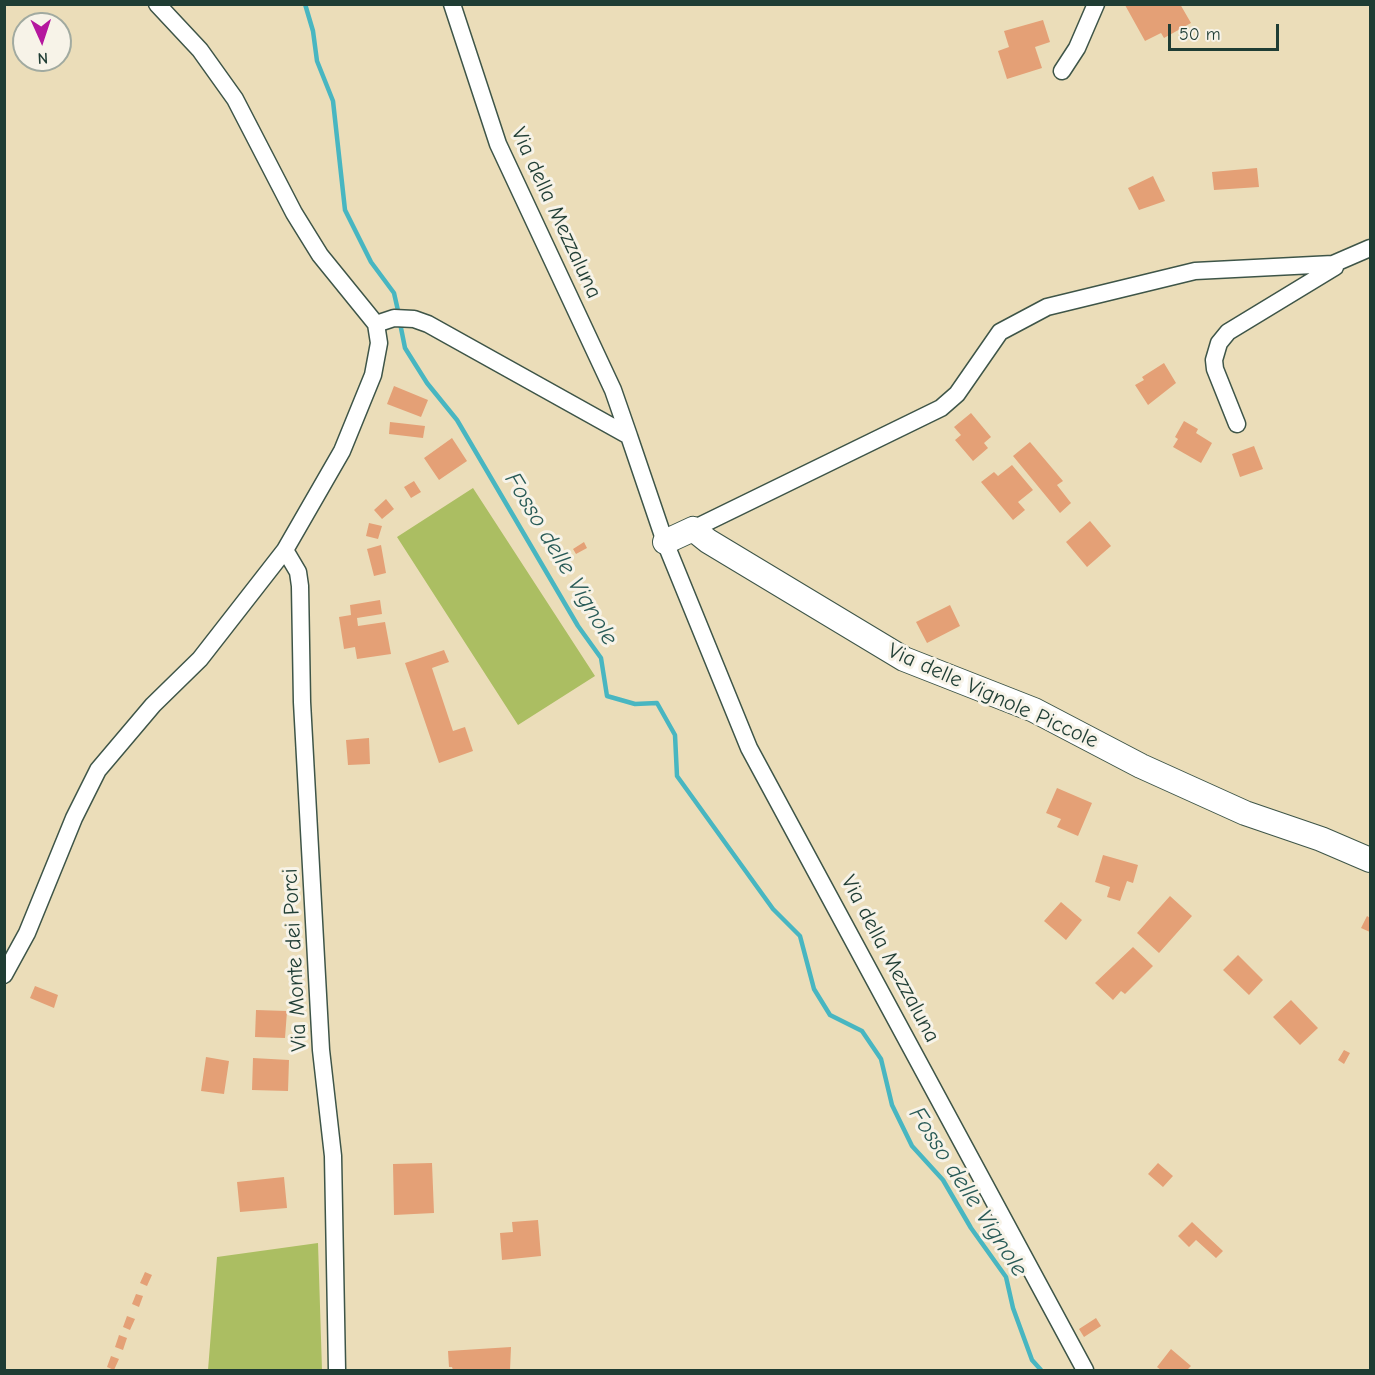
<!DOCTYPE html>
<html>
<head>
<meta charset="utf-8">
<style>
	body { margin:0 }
	#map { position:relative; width:1375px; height:1375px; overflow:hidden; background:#ebddb9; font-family:"Comic Neue",sans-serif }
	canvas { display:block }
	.frame { position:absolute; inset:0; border:6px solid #1f3d34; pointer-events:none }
	.north { position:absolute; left:12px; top:12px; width:60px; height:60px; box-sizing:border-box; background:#f7f3e8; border:2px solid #a1aaa0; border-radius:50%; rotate:177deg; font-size:16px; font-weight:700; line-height:24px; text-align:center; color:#1f3d34 }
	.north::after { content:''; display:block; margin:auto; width:21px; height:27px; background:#b5179e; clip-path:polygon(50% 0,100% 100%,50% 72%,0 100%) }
	.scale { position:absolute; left:1168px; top:24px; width:111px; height:27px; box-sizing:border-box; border:3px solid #1f3d34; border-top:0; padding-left:8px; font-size:18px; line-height:21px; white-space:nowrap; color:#1f3d34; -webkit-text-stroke:4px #f7f3e8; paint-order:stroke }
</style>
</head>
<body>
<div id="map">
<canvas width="1375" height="1375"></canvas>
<div class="frame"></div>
<div class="north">N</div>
<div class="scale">50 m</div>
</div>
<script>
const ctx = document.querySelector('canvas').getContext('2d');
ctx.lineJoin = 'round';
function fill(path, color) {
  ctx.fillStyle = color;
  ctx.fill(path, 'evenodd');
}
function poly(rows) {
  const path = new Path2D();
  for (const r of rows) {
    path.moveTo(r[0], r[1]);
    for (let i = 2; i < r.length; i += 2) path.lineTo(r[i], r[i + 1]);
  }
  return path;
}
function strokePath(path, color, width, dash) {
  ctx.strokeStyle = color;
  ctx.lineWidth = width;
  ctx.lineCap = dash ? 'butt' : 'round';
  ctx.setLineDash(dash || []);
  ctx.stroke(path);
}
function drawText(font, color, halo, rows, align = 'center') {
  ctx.font = font + ' "Comic Neue",sans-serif';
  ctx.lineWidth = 6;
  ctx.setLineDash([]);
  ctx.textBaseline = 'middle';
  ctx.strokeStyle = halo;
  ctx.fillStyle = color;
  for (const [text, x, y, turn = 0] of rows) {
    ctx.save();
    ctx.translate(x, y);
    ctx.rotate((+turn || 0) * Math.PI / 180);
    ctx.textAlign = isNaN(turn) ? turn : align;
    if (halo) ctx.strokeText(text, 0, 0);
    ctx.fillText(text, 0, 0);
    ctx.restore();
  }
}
const green = poly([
	[473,488,595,676,518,725,397,537],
	[318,1243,322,1370,208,1370,217,1257]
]);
const stream = poly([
	[305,4,313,31,317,61,333,101,345,210,371,262,394,293,399,315],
	[400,323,405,348,427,383,457,420,578,626,601,658,607,696,635,704,657,703,675,735,677,776,773,909,800,936,814,989,830,1015,862,1031,881,1059,892,1105,912,1146,943,1180,971,1228,1006,1277,1013,1308,1032,1360,1041,1370]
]);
const building = poly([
	[1180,4,1191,23,1164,38,1161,33,1145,41,1125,5],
	[1043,20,1050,42,1035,47,1042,68,1007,79,998,51,1009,47,1004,31],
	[1257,168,1259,187,1214,190,1212,172],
	[1153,176,1165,201,1139,210,1128,188],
	[1164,363,1176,383,1148,405,1135,385,1144,380,1142,377],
	[394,386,428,400,421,417,387,404],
	[971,413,991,437,984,443,988,448,973,461,955,440,961,435,954,427],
	[1184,421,1198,429,1196,433,1212,443,1201,463,1173,447,1178,439,1175,437],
	[390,422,425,426,423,438,389,434],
	[452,438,467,461,439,480,424,458],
	[1030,442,1063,481,1057,485,1071,503,1060,513,1013,456],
	[1254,446,1263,469,1240,477,1232,454],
	[1012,465,1033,490,1018,502,1025,510,1013,520,981,482,994,472,998,476],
	[414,481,421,492,411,498,404,487],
	[386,499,394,509,382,519,374,510],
	[1090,521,1111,546,1087,567,1066,542],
	[369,523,382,526,378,539,366,536],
	[584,542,587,548,576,554,573,549],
	[381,545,386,573,374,576,367,549],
	[380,600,382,614,357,618,358,626,385,622,391,654,357,659,355,647,344,649,339,617,351,615,350,605],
	[950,605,960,626,927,643,916,622],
	[444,650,449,662,432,668,453,731,465,727,473,751,439,763,405,663],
	[369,738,370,764,348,765,346,740],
	[1057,788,1092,803,1078,836,1057,827,1061,819,1046,813],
	[1103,855,1138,865,1133,883,1127,881,1120,901,1107,897,1110,887,1095,882],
	[1170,896,1192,916,1159,953,1137,933],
	[1061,902,1082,920,1066,940,1044,921],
	[1367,916,1370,918,1370,932,1361,928],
	[1133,947,1153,966,1125,994,1121,991,1113,1000,1095,983],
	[1238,955,1263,980,1249,995,1223,970],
	[35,986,58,995,54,1008,30,998],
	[1291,1000,1318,1028,1300,1045,1273,1017],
	[256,1010,287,1011,285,1038,255,1037],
	[1344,1050,1350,1053,1344,1064,1338,1060],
	[206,1057,229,1061,224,1094,201,1091],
	[253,1058,289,1060,288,1091,252,1090],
	[432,1163,434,1213,394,1215,393,1164],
	[1158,1163,1173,1176,1163,1187,1148,1174],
	[284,1177,287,1208,240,1212,237,1182],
	[538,1220,541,1256,502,1260,500,1233,513,1232,512,1222],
	[1192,1222,1223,1251,1216,1258,1196,1240,1189,1247,1178,1236],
	[145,1272,152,1275,147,1286,140,1283],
	[136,1294,143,1296,139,1307,132,1304],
	[127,1316,135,1319,130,1330,123,1327],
	[1096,1318,1101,1326,1084,1337,1079,1329],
	[119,1335,127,1338,123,1350,115,1347],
	[511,1347,510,1370,453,1370,452,1367,449,1367,448,1351],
	[1171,1349,1191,1366,1187,1370,1161,1370,1157,1367],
	[111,1356,119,1359,114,1370,107,1367]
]);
const street = poly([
	[1062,71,1077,48,1096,4],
	[376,324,394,318,414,319,428,324,629,436,613,390,498,144,452,4],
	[1237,424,1215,369,1214,360,1219,343,1228,332,1335,267],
	[629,436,665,542,749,748,1085,1370],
	[693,529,941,408,957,394,1000,332,1047,307,1195,271,1333,264,1370,248],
	[285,550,298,572,300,586,302,702,321,1050,333,1156,337,1370],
	[4,975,27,933,74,818,98,770,153,705,200,659,285,550,342,451,373,375,379,343,376,324,320,255,294,213,235,99,200,50,157,4]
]);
const secondary = poly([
	[665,542,693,529,708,541,904,659,1034,710,1141,766,1245,813,1321,839,1370,860]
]);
const streetNames = [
	["Via della Mezzaluna",556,213,65],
	["Via delle Vignole Piccole",993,696,24],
	["Via della Mezzaluna",890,959,62],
	["Via Monte dei Porci",295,960,-93]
];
const waterNames = [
	["Fosso delle Vignole",561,559,59],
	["Fosso delle Vignole",968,1192,57]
];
fill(green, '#abbe62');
strokePath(stream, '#48b6c1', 4.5);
fill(building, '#e4a076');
strokePath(street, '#3e5548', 19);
strokePath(secondary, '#3e5548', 26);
strokePath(street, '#fff', 16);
strokePath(secondary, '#fff', 24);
drawText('22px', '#1f3d34', '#f7f3e8', streetNames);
drawText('italic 24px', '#295b57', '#f7f3e8', waterNames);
</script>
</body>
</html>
